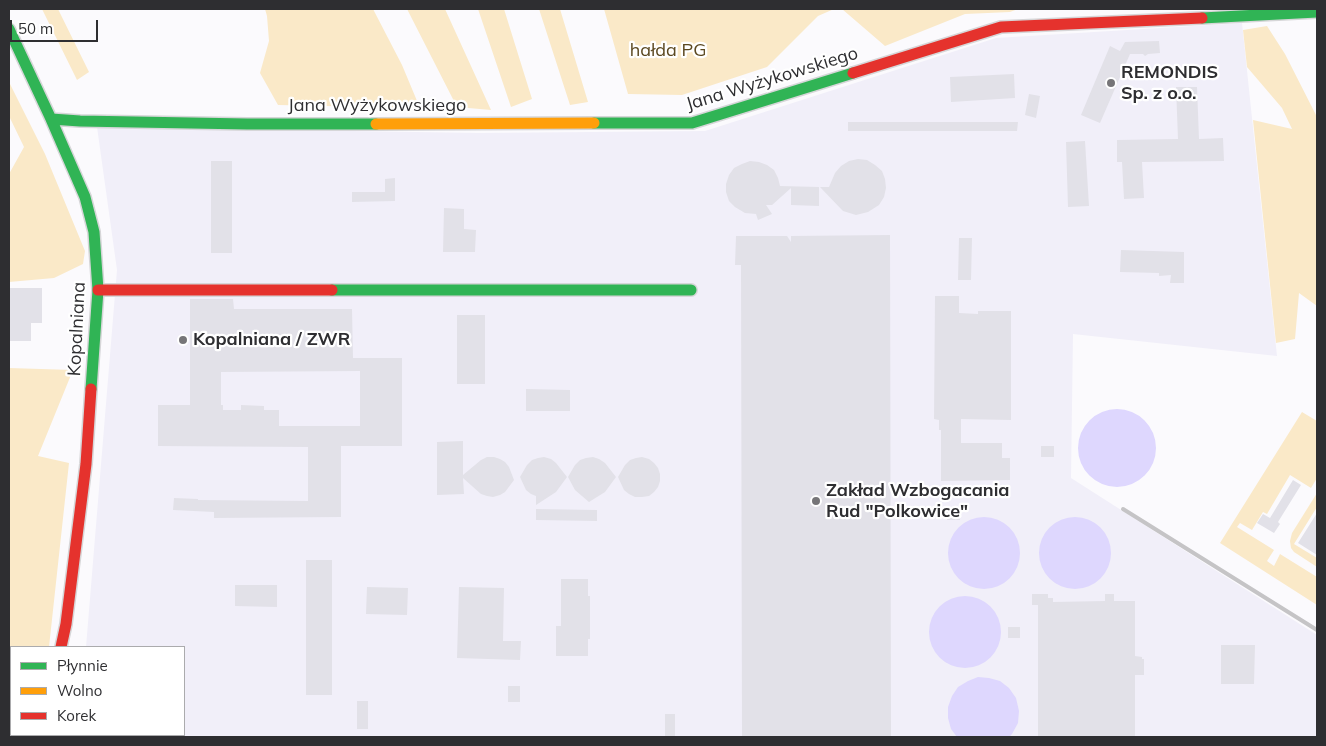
<!DOCTYPE html>
<html>
<head>
<meta charset="utf-8">
<style>
	body { margin:0 }
	#map { position:relative; width:1326px; height:746px; overflow:hidden; background:#fbfafd; font-family:Mulish,sans-serif }
	canvas { display:block }
	.frame { position:absolute; inset:0; border:10px solid #2e2e31; pointer-events:none }
	.legend { position:absolute; left:10px; top:646px; width:175px; height:90px; box-sizing:border-box; background:#fff; border:1px solid #ababad; margin:0; padding:6px 9px; list-style:none; font-size:15px; color:#2e2e31 }
	.legend li { display:flex; align-items:center; gap:10px; height:25px }
	.legend b { width:25px; border:1px solid #ababad }
	.scale { position:absolute; left:10px; top:20px; width:88px; height:22px; box-sizing:border-box; border:2px solid #2e2e31; border-top:0; padding-left:6px; font-size:15px; line-height:18px; white-space:nowrap; color:#2e2e31; -webkit-text-stroke:4px #fff; paint-order:stroke }
</style>
</head>
<body>
<div id="map">
<canvas width="1326" height="746"></canvas>
<div class="frame"></div>
<ul class="legend">
<li><b style="height:6px;background:#30b455"></b>Płynnie</li>
<li><b style="height:6px;background:#ff9f0a"></b>Wolno</li>
<li><b style="height:6px;background:#e5322d"></b>Korek</li>
</ul>
<div class="scale">50 m</div>
</div>
<script>
const ctx = document.querySelector('canvas').getContext('2d');
ctx.lineJoin = 'round';
function fill(path, color) {
  ctx.fillStyle = color;
  ctx.fill(path, 'evenodd');
}
function poly(rows) {
  const path = new Path2D();
  for (const r of rows) {
    if (r.length === 3) {
      path.moveTo(r[0] + r[2], r[1]);
      path.arc(r[0], r[1], r[2], 0, 2 * Math.PI);
      continue;
    }
    path.moveTo(r[0], r[1]);
    for (let i = 2; i < r.length; i += 2) path.lineTo(r[i], r[i + 1]);
  }
  return path;
}
function strokePath(path, color, width, dash) {
  ctx.strokeStyle = color;
  ctx.lineWidth = width;
  ctx.lineCap = dash ? 'butt' : 'round';
  ctx.setLineDash(dash || []);
  ctx.stroke(path);
}
function drawText(font, color, halo, rows, align = 'center') {
  ctx.font = font + ' Mulish,sans-serif';
  ctx.lineWidth = 4.5;
  ctx.setLineDash([]);
  ctx.textBaseline = 'middle';
  ctx.strokeStyle = halo;
  ctx.fillStyle = color;
  for (const [text, x, y, turn = 0] of rows) {
    ctx.save();
    ctx.translate(x, y);
    ctx.rotate((+turn || 0) * Math.PI / 180);
    ctx.textAlign = isNaN(turn) ? turn : align;
    if (halo) ctx.strokeText(text, 0, 0);
    ctx.fillText(text, 0, 0);
    ctx.restore();
  }
}
const built = poly([
	[1242,23,1277,356,1073,334,1071,478,1317,635,1317,737,78,737,79,735,184,735,184,647,86,647,117,270,97,127,479,133,705,131,996,38]
]);
const green = poly([
	[42,9,58,9,89,72,77,80],
	[265,9,373,9,402,65,420,108,278,105,260,73,269,41,267,16],
	[407,9,445,9,491,110,457,107],
	[478,9,504,9,532,99,511,107],
	[539,9,560,9,588,102,570,105],
	[604,9,834,9,818,16,767,67,682,95,628,94],
	[842,9,1018,9,1010,12,965,14,885,46],
	[1267,26,1285,54,1317,117,1317,306,1299,293,1295,339,1276,343,1253,120,1292,129,1282,108,1247,67,1243,30],
	[9,82,45,154,85,251,83,264,54,278,9,282,9,174,24,147,9,116],
	[9,368,73,370,38,456,69,463,49,647,11,647,11,663,9,664],
	[1302,412,1317,421,1317,478,1311,488,1290,475,1267,514,1263,512,1252,530,1240,523,1237,527,1274,550,1267,561,1274,566,1280,554,1317,577,1317,605,1220,543],
	[1317,493,1317,507,1294,544,1317,558,1317,567,1294,552,1291,548,1290,541,1292,533]
]);
const water = poly([
	[1117,448,39],
	[1075,553,36],
	[984,553,36],
	[965,632,36],
	[978,677,989,678,1000,681,1009,688,1016,698,1019,711,1018,723,1012,734,1009,737,957,737,951,729,948,718,948,707,952,696,958,687,968,681]
]);
const building = poly([
	[1159,41,1160,53,1148,54,1145,56,1143,54,1130,54,1100,123,1081,115,1110,46,1120,51,1125,42],
	[1014,74,1015,98,951,102,950,77],
	[1176,87,1197,87,1199,139,1223,138,1224,161,1142,162,1144,198,1124,199,1122,162,1117,162,1117,140,1178,139],
	[1029,94,1040,96,1036,118,1025,115],
	[848,122,1018,122,1017,131,848,131],
	[1085,141,1089,206,1068,207,1066,142],
	[858,159,867,160,875,165,882,171,885,179,886,188,884,197,879,205,868,212,856,215,843,211,820,187,829,187,835,173,841,166,849,161],
	[211,161,232,161,232,253,211,253],
	[750,161,759,162,767,165,774,170,778,178,780,186,819,187,819,206,791,205,791,188,772,205,766,205,772,214,758,220,756,214,745,213,735,207,729,201,726,192,726,184,729,175,734,168,742,164],
	[395,178,395,201,352,202,352,192,385,192,385,179],
	[444,208,464,209,464,229,476,230,475,252,443,252],
	[890,235,891,737,742,737,741,265,735,265,736,236,787,236,791,242,791,236],
	[959,238,972,238,971,280,958,280],
	[1121,250,1184,252,1184,283,1170,283,1171,275,1159,276,1159,273,1120,272],
	[9,288,42,288,42,323,31,323,31,341,9,341],
	[935,296,959,296,959,313,978,314,978,311,1011,311,1011,420,961,419,961,443,1002,443,1002,458,1010,458,1010,480,941,481,941,430,939,430,939,420,934,419],
	[190,299,233,299,234,309,352,309,353,358,402,358,402,446,341,446,341,517,214,518,214,512,173,510,174,498,198,499,198,500,308,501,308,447,158,446,158,405,190,405],
	[360,371,360,426,279,426,279,410,264,410,264,406,241,405,241,410,223,410,223,405,221,405,221,372],
	[457,315,485,315,485,384,457,384],
	[526,389,570,390,570,411,526,411],
	[463,441,463,475,481,460,487,457,494,457,500,459,505,462,509,467,514,480,505,492,500,495,493,497,487,496,481,494,463,478,464,494,437,495,437,442],
	[1041,446,1054,446,1054,457,1041,457],
	[544,457,551,459,556,463,567,477,556,492,536,505,536,496,531,494,526,490,520,477,527,465,532,460,538,458],
	[593,457,599,459,605,463,616,477,605,492,589,502,575,490,568,477,575,465,580,460,586,458],
	[642,457,649,459,654,463,658,468,660,474,660,481,658,487,654,492,649,496,642,497,635,497,629,494,624,490,618,477,625,465,630,460,636,458],
	[1293,480,1301,485,1278,522,1280,524,1274,533,1257,523,1263,514,1270,518],
	[946,508,960,508,960,520,947,520],
	[536,509,597,510,597,521,536,520],
	[1317,513,1317,555,1298,543],
	[306,560,332,560,332,695,306,695],
	[561,579,588,579,588,596,590,596,590,639,588,639,588,656,556,656,556,626,561,626],
	[235,585,277,585,277,607,235,606],
	[367,587,408,588,407,615,366,614],
	[459,587,504,588,503,641,521,641,520,660,457,658],
	[1032,594,1048,594,1048,598,1053,598,1053,602,1105,601,1105,594,1114,594,1114,601,1135,601,1135,656,1142,657,1142,659,1144,659,1144,675,1135,675,1135,737,1038,737,1038,605,1032,605],
	[1008,627,1020,627,1020,638,1008,638],
	[1221,645,1255,645,1254,684,1221,684],
	[508,686,520,686,520,702,508,702],
	[357,701,368,701,368,729,357,729],
	[665,714,675,714,675,737,665,737]
]);
const street = poly([
	[45,737,46,735]
]);
const fast = poly([
	[1202,18,1317,12],
	[9,29,51,119,85,197,94,232,98,290,91,389],
	[51,119,80,121,247,124,376,124],
	[594,123,692,123,853,73],
	[332,290,691,290]
]);
const slow = poly([
	[376,124,594,123]
]);
const jam = poly([
	[853,73,1001,27,1202,18],
	[98,290,332,290],
	[61,647,66,624,86,464,91,389]
]);
const rail = poly([
	[1123,509,1317,630]
]);
const markers = [
	[1111,83,5,"#767578"],
	[183,340,5,"#767578"],
	[816,501,5,"#767578"]
];
const parkNames = [
	["hałda PG",668,51]
];
const poiNames = [
	["REMONDIS",1121,73],
	["Sp. z o.o.",1121,94],
	["Kopalniana / ZWR",193,340],
	["Zakład Wzbogacania",826,491],
	["Rud \"Polkowice\"",826,512]
];
const streetNames = [
	["Jana Wyżykowskiego",772,79,-17],
	["Jana Wyżykowskiego",377,106],
	["Kopalniana",77,329,-87]
];
fill(built, '#f1eff9');
fill(green, '#fae9c8');
fill(water, '#ded7fe');
fill(building, '#e2e1e8');
strokePath(street, '#d6d6d8', 12);
strokePath(fast, '#d6d6d8', 14);
strokePath(slow, '#d6d6d8', 14);
strokePath(jam, '#d6d6d8', 14);
strokePath(street, '#fefeff', 10);
strokePath(fast, '#30b455', 11);
strokePath(slow, '#ff9f0a', 11);
strokePath(jam, '#e5322d', 11);
strokePath(rail, '#c5c4c6', 4);
for (const [x, y, r, color] of markers) {
  const dot = new Path2D();
  dot.arc(x, y, r, 0, 2 * Math.PI);
  ctx.fillStyle = color;
  ctx.fill(dot);
  strokePath(dot, '#fff', 2);
}
drawText('18px', '#5b4820', '#fff', parkNames);
drawText('bold 18px', '#2e2e31', '#fff', poiNames, 'left');
drawText('18px', '#2e2e31', '#fff', streetNames);
</script>
</body>
</html>
